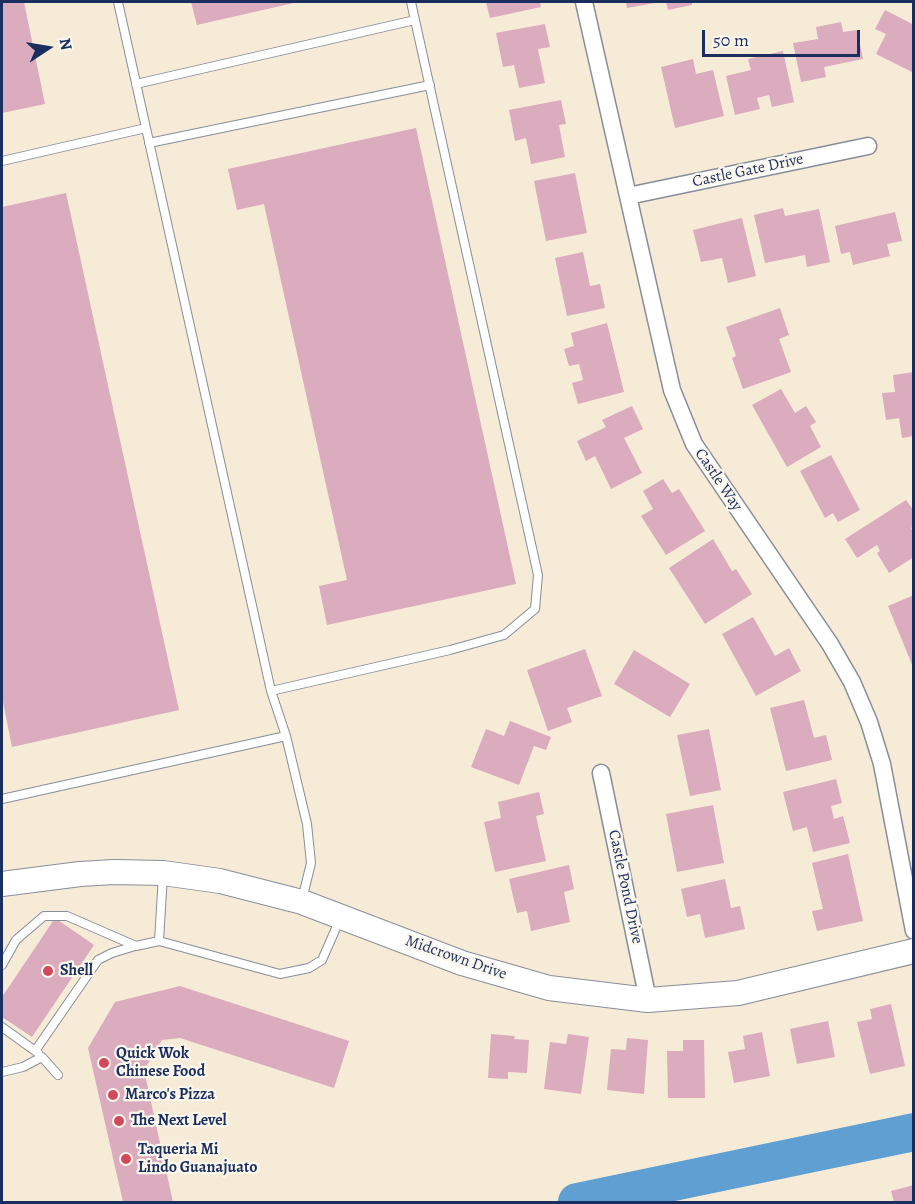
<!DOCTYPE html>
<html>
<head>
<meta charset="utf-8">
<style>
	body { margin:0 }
	#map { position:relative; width:915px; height:1204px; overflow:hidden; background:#f6ebd7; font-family:Alegreya,serif }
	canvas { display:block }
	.frame { position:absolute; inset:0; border:3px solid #1b2f5e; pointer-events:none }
	.north { position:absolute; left:18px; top:18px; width:60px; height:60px; -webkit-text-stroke:4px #fbf7ec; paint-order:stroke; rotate:78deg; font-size:16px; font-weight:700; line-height:24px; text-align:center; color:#1b2f5e }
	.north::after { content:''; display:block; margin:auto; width:21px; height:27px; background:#1b2f5e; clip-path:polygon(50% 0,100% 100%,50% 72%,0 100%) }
	.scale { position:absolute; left:702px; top:30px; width:158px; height:27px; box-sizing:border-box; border:3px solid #1b2f5e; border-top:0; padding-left:8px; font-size:18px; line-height:21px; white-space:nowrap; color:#1b2f5e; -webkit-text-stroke:4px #fbf7ec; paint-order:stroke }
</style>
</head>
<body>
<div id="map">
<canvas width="915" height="1204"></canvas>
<div class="frame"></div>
<div class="north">N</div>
<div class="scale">50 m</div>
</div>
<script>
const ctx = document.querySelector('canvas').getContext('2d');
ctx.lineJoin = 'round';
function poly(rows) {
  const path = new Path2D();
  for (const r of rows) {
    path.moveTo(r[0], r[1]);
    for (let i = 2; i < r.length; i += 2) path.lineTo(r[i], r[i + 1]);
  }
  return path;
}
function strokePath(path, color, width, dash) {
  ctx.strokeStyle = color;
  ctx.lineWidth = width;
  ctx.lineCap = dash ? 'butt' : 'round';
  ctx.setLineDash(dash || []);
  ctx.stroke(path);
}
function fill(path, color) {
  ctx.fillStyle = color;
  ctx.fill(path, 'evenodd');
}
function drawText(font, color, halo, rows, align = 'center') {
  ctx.font = font + ' Alegreya,serif';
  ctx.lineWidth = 4.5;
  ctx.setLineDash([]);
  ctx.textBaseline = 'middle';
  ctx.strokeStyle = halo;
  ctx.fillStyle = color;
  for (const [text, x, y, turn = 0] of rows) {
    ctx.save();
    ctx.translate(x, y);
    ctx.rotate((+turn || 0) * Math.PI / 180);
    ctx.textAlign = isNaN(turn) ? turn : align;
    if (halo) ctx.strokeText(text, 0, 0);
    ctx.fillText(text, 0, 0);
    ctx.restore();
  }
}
const river = poly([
	[577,1202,914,1132]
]);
const building = poly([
	[2,2,24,2,45,104,2,113],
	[191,2,298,2,197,25],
	[486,2,540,2,541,7,490,18],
	[626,2,655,2,655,3,627,8],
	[666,2,692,2,692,5,668,10],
	[885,10,914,25,914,73,876,54,886,34,875,29],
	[841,22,843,32,857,30,863,59,824,67,826,77,801,82,793,43,818,39,816,27],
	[545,24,550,47,538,49,545,83,519,88,514,65,503,67,496,33],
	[783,51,794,102,772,107,769,95,757,98,760,109,735,115,726,76,751,70,748,59],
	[693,59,696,74,713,70,724,116,675,128,661,67],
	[561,100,566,124,559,125,565,157,531,164,526,138,515,141,509,110],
	[416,128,516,584,327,625,319,586,347,580,264,204,237,210,228,169],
	[575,173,587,233,546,241,534,181],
	[66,193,179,710,12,747,2,697,2,207],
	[783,208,785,216,819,209,830,262,807,267,805,255,765,263,754,215],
	[895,212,902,241,887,244,890,256,853,265,850,252,841,254,835,226],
	[742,218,756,276,728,283,722,258,701,262,693,230],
	[583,252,590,286,600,284,605,308,567,316,555,258],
	[780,308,789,335,779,339,791,372,743,389,732,358,736,356,726,327],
	[607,323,624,392,578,404,572,383,583,380,579,364,569,366,564,349,574,346,571,333],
	[914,372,914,436,902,438,899,418,886,420,882,393,895,392,893,375],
	[781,389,795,413,806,406,816,422,810,426,821,447,787,467,752,405],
	[632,406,643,429,624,438,642,473,611,489,595,456,586,461,577,441,606,427,602,420],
	[831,455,860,510,838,522,833,513,825,518,800,471],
	[663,479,672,493,679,489,705,531,666,555,641,516,653,509,643,491],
	[906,500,914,511,914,526,911,528,914,532,914,557,889,573,877,553,880,551,877,545,857,558,845,539],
	[713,539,732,571,736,569,752,594,705,624,669,568],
	[914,595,914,667,913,667,888,606],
	[753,617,775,656,789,648,801,671,756,696,722,634],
	[585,649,602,696,567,708,572,722,548,731,527,670],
	[634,650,690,684,670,717,614,684],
	[804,700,814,738,826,735,832,760,786,771,770,708],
	[510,721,551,737,546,750,534,746,519,785,471,767,486,729,504,736],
	[709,729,721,790,690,796,677,735],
	[836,779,842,803,831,806,834,819,843,816,850,843,813,852,807,827,793,831,783,792],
	[539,792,544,814,536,816,546,861,495,872,484,822,501,818,498,802],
	[713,805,724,863,677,872,666,814],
	[848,854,863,921,817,931,812,911,823,909,812,863],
	[569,865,574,889,564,892,570,922,531,931,527,911,517,913,509,879],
	[725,879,731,908,740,906,745,929,705,938,700,914,687,917,681,889],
	[55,918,94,945,32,1037,2,1017,2,997],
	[180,986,349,1041,334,1088,180,1038,162,1040,144,1070,173,1202,123,1202,88,1048,115,1002],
	[891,1004,905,1066,870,1074,857,1022,872,1019,870,1009],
	[828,1021,835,1057,797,1064,790,1029],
	[762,1032,770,1076,734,1083,728,1052,745,1049,743,1036],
	[491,1034,515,1036,514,1039,529,1040,527,1073,508,1072,508,1079,488,1078],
	[568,1034,589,1037,581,1094,544,1089,550,1042,566,1044],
	[627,1038,648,1040,644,1094,607,1090,611,1049,626,1050],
	[683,1040,704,1040,705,1098,668,1098,667,1051,683,1051],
	[914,1185,914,1202,894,1202,891,1191]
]);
const lane = poly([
	[136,84,415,20,411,2],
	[146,128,271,691,286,736,307,824,311,863,302,900],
	[149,143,430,85],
	[2,161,146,128,118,2],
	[271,691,450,650,504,635,535,609,538,575,415,20],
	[2,799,286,736],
	[159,941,163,875],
	[2,965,16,940,44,916,67,916,136,946,159,941,280,974,309,968,322,960,340,919],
	[2,1027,38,1053],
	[35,1051,98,960,112,953,135,946],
	[2,1072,23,1067,42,1057,58,1075]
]);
const street = poly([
	[584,2,672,390,694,444,830,644,852,682,869,722,882,764,914,931],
	[628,196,868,146],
	[601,773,648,1000]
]);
const secondary = poly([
	[2,884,80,874,114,872,163,873,220,881,302,902,462,963,549,988,648,1000,738,993,914,951]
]);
const markers = [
	[48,971,6,"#d1495b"],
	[104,1063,6,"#d1495b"],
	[113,1095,6,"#d1495b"],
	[119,1121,6,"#d1495b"],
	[126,1159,6,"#d1495b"]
];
const streetNames = [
	["Castle Gate Drive",748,171,-12],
	["Castle Way",718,480,56],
	["Castle Pond Drive",625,887,78],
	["Midcrown Drive",456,958,19]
];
const poiNames = [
	["Shell",60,971],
	["Quick Wok",116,1054],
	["Chinese Food",116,1072],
	["Marco's Pizza",125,1095],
	["The Next Level",131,1121],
	["Taqueria Mi",138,1150],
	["Lindo Guanajuato",138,1168]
];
strokePath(river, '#5f9fd2', 38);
fill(building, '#dbabbe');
strokePath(lane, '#888d9a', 10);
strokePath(street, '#888d9a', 19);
strokePath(secondary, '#888d9a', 26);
strokePath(lane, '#fff', 8);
strokePath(street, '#fff', 16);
strokePath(secondary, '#fff', 24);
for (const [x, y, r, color] of markers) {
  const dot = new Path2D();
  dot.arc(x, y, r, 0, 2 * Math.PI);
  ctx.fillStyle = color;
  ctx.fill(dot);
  strokePath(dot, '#fbf7ec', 2);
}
drawText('16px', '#1b2f5e', '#fbf7ec', streetNames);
drawText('bold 16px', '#1b2f5e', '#fbf7ec', poiNames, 'left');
</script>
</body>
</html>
